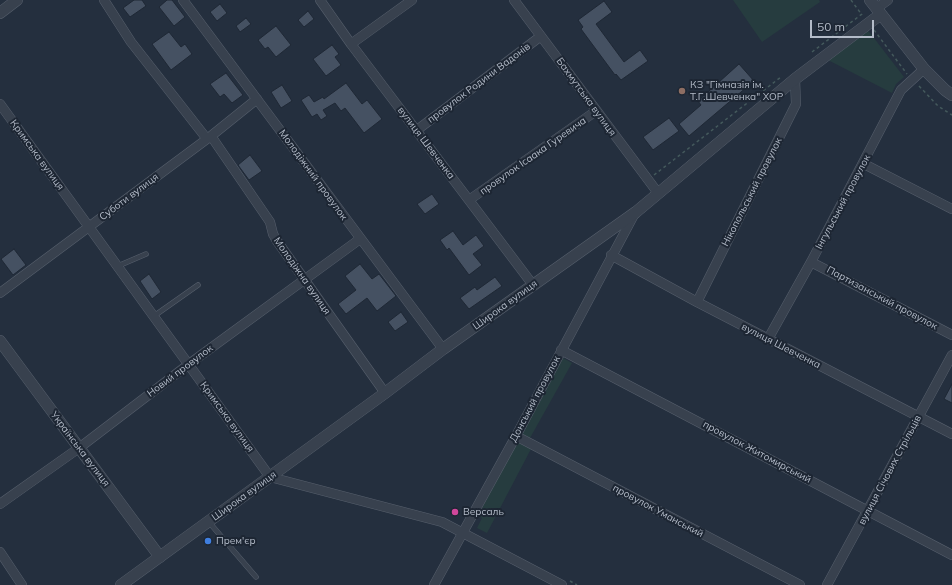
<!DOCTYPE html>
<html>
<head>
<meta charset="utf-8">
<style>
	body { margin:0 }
	#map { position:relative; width:952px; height:585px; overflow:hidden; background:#242f3e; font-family:Mulish,sans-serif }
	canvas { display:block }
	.scale { position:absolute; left:810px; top:20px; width:64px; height:18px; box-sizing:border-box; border:2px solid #b4bcc9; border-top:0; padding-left:5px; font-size:12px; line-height:14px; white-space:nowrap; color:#b4bcc9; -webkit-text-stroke:3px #1d2633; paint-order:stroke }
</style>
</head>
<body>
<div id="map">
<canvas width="952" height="585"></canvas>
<div class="scale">50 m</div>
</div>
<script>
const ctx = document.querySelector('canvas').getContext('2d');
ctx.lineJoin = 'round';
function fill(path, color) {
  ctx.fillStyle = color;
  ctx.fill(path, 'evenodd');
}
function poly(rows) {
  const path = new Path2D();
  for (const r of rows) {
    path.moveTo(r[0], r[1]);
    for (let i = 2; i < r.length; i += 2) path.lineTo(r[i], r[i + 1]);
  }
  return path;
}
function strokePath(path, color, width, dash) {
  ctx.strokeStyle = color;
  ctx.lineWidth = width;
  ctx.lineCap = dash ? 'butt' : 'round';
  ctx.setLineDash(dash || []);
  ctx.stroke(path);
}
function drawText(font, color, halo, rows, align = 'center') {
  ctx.font = font + ' Mulish,sans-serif';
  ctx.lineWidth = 4;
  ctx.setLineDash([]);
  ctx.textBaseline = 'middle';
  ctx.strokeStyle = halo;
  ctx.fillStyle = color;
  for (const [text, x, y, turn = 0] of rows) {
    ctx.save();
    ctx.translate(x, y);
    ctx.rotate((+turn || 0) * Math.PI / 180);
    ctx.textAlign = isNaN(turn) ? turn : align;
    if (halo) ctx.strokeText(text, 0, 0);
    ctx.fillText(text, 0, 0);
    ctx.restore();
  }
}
const green = poly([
	[733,0,819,0,820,2,762,42],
	[867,29,904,77,896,84,892,93,826,59],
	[563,358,572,363,530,438,522,434],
	[517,442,531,449,487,533,477,528,482,518,478,516]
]);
const building = poly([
	[134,0,142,0,146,6,130,17,123,8,134,0],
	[167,0,172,0,185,17,174,26,159,7,167,0],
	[604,1,612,12,596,24,624,62,640,50,648,61,621,80,616,74,615,75,581,29,583,27,578,20,604,1],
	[220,4,227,13,217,21,210,12,220,4],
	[308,11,314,19,304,27,298,20,308,11],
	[246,18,251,24,240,32,236,26,246,18],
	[276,26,291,45,276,57,268,47,265,49,258,40,276,26],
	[169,32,181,47,185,44,192,54,171,70,152,44,169,32],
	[332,45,339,54,335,57,341,65,326,76,313,59,332,45],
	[739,64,754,81,689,136,679,124,701,105,698,101,739,64],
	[226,73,243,95,232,103,224,94,220,97,210,84,226,73],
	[346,83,362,104,367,100,382,119,364,133,345,108,341,111,335,103,323,110,327,116,321,120,317,114,312,117,301,100,309,95,314,102,323,97,324,99,346,83],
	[282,85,292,101,281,108,271,92,282,85],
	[669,118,679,131,653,150,643,137,669,118],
	[250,155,262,171,249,180,238,165,250,155],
	[432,194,439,204,425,214,417,204,432,194],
	[453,231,463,245,476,235,484,246,473,254,482,265,469,275,449,248,447,250,440,240,453,231],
	[14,249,26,265,13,275,1,259,14,249],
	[360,264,372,279,379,274,396,296,377,311,367,298,346,314,338,304,356,290,345,276,360,264],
	[149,274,161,292,152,299,140,281,149,274],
	[495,277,502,286,469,309,460,298,475,287,477,290,495,277],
	[401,312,408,322,395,331,388,322,401,312],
	[952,384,952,403,944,399,952,384]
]);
const path = poly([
	[851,0,862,15],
	[874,30,907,74],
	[812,52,862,14],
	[919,86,938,106,952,115],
	[654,175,781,77],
	[570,581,577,585]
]);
const service = poly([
	[118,266,146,254],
	[154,316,198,285],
	[208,521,256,577]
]);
const minor = poly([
	[104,0,131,42,207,139],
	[183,0,443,349],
	[320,0,351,44,533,285],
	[514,0,658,193],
	[877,8,888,0],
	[351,44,412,0],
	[0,104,270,477,442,522,562,585],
	[417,130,541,36],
	[211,136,270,222,273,234,277,241,385,393],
	[864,164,952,209],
	[469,200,596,111],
	[611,255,697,302,952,434],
	[811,262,952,335],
	[0,293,211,136,257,99],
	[697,302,796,104,795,79],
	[768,339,811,262,901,90,924,69],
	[561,350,952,555],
	[516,436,800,585],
	[0,504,79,448,189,364,360,239],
	[0,552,22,585],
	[434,585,516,436,635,213],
	[827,585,952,355]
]);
const tertiary = poly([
	[870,0,924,69,945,90,952,95],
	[0,13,17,0],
	[0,341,160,557],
	[121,585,385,393,443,349,636,212,795,79,881,14]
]);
const markers = [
	[682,91,4,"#8d6e63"],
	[455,512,4,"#d1479c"],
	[208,541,4,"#3f7fe0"]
];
const streetNames = [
	["провулок Родини Вадонів",479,83,-37],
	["Бахмутська вулиця",586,97,54],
	["вулиця Шевченка",426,143,53],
	["Кримська вулиця",37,155,54],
	["провулок Ісаака Гуревича",533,156,-35],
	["Молодіжний провулок",313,175,54],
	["Нікопольський провулок",752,192,-63],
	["Суботи вулиця",129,197,-37],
	["Інгульський провулок",843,202,-62],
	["Молодіжна вулиця",302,276,55],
	["Партизанський провулок",882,298,28],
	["Широка вулиця",505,305,-36],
	["вулиця Шевченка",781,346,27],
	["Новий провулок",180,371,-37],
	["Донський провулок",535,399,-62],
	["Кримська вулиця",227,417,54],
	["Українська вулиця",80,449,53],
	["провулок Житомирський",757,452,28],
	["вулиця Січових Стрільців",890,470,-62],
	["Широка вулиця",244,496,-36],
	["провулок Уманський",658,511,28]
];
const poiNames = [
	["КЗ \"Гімназія ім.",690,85],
	["Т.Г.Шевченка\" ХОР",690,97],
	["Версаль",463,512],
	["Прем'єр",216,541]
];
fill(green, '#263c3f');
fill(building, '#455162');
strokePath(building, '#1f2835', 1);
strokePath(service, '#565f6c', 5.5);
strokePath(minor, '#565f6c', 10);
strokePath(tertiary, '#565f6c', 12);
strokePath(path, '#44595c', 1.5, [3, 3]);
strokePath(service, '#38414e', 4.5);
strokePath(minor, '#38414e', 9);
strokePath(tertiary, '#38414e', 11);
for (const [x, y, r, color] of markers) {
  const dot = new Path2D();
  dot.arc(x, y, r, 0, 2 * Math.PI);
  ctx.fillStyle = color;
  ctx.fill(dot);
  strokePath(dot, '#1d2633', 1.5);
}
drawText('10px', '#b4bcc9', '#1d2633', streetNames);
drawText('10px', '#b4bcc9', '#1d2633', poiNames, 'left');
</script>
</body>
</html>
